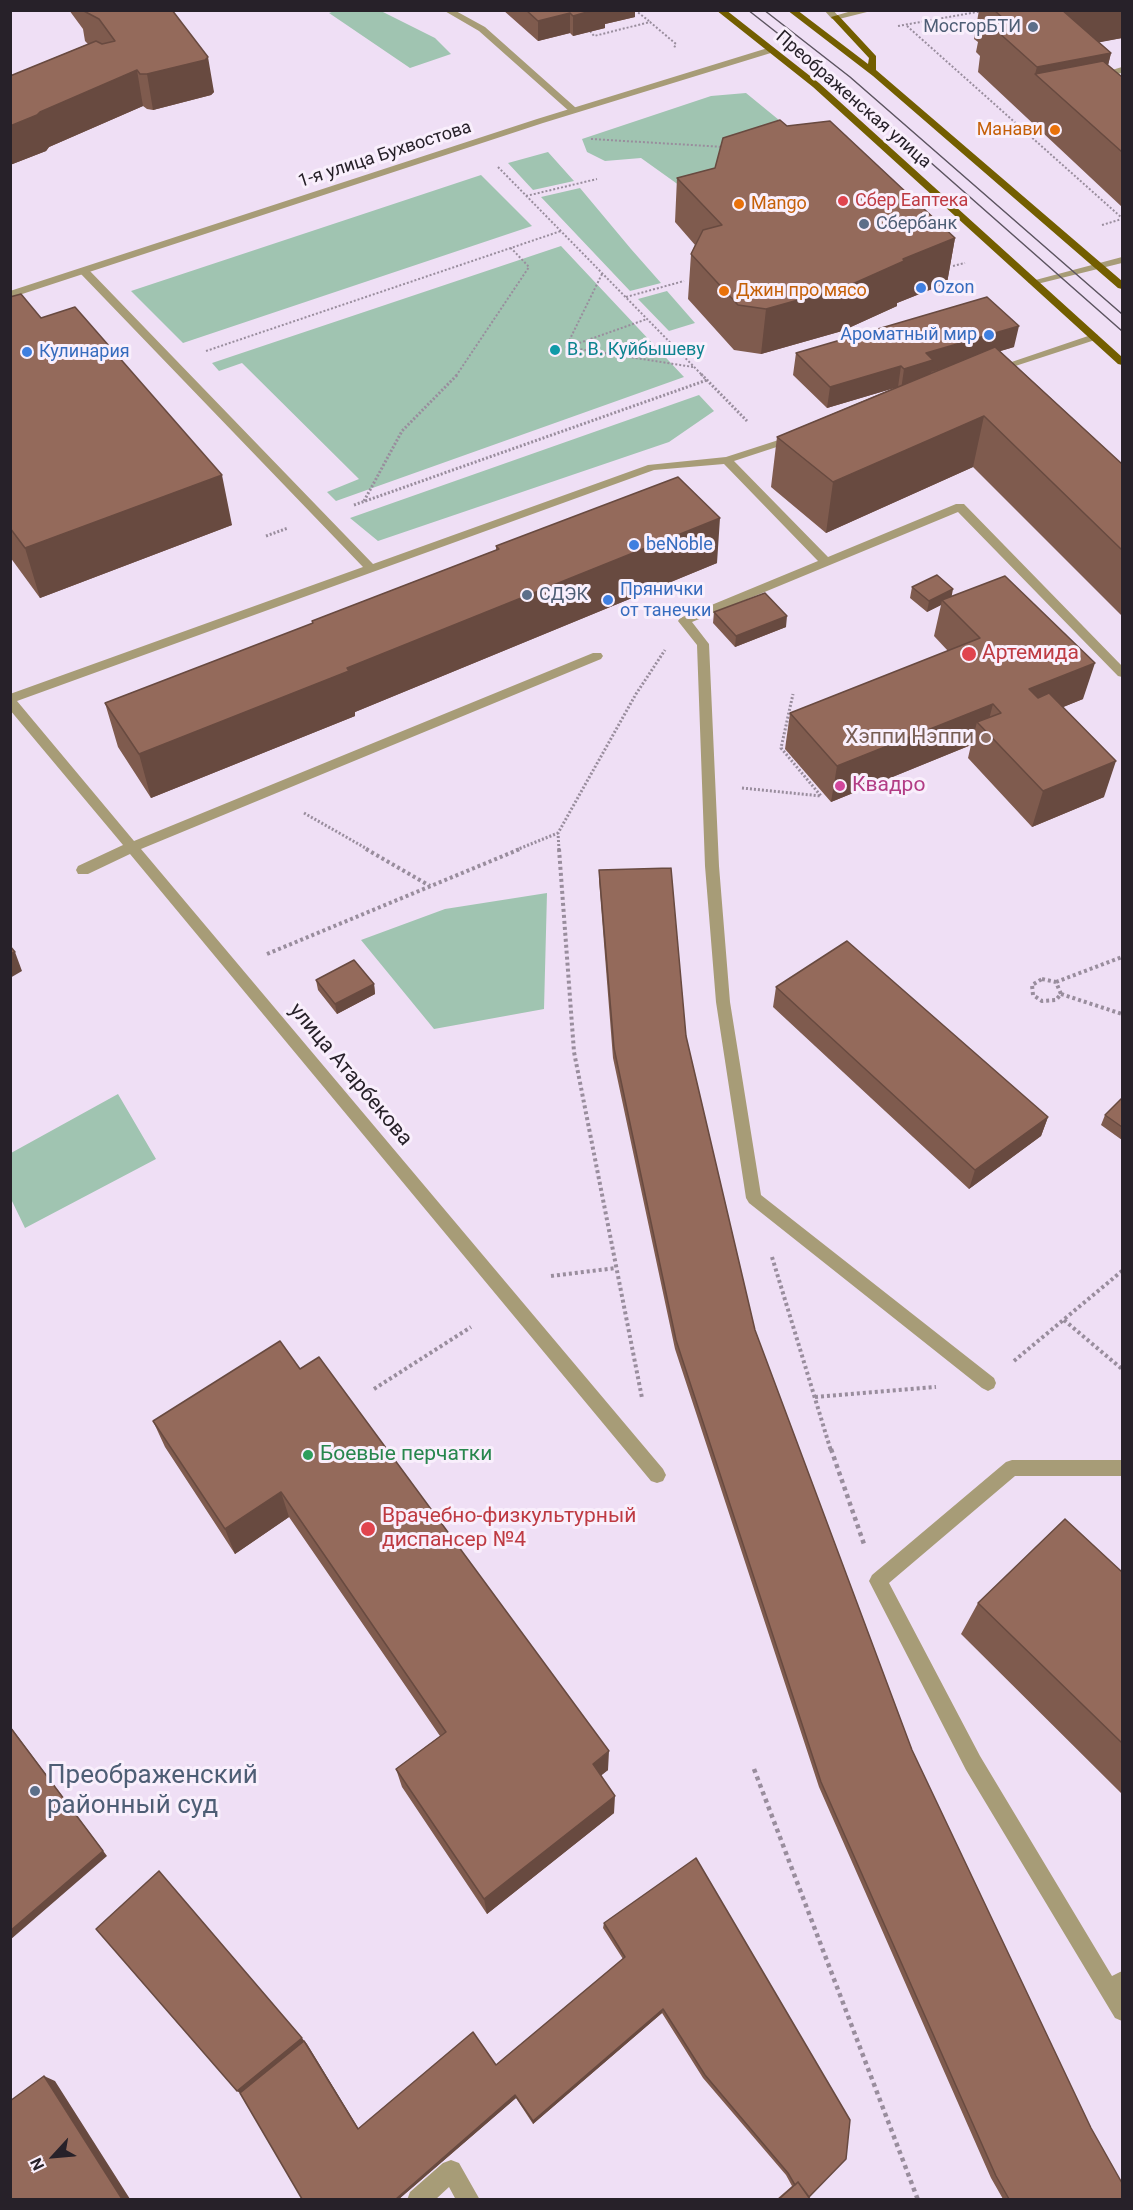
<!DOCTYPE html>
<html>
<head>
<meta charset="utf-8">
<style>
	body { margin:0 }
	#map { position:relative; width:1133px; height:2210px; overflow:hidden; background:#efdff5; font-family:Roboto,sans-serif }
	canvas { display:block }
	.frame { position:absolute; inset:0; border:12px solid #272129; pointer-events:none }
	.north { position:absolute; left:24px; top:2126px; width:60px; height:60px; -webkit-text-stroke:4px #f9effc; paint-order:stroke; rotate:244deg; font-size:16px; font-weight:700; line-height:24px; text-align:center; color:#272129 }
	.north::after { content:''; display:block; margin:auto; width:21px; height:27px; background:#272129; clip-path:polygon(50% 0,100% 100%,50% 72%,0 100%) }
</style>
</head>
<body>
<div id="map">
<canvas width="1133" height="2210"></canvas>
<div class="frame"></div>
<div class="north">N</div>
</div>
<script>
const ctx = document.querySelector('canvas').getContext('2d');
ctx.lineJoin = 'round';
function fill(path, color) {
  ctx.fillStyle = color;
  ctx.fill(path, 'evenodd');
}
function poly(rows) {
  const path = new Path2D();
  for (const r of rows) {
    path.moveTo(r[0], r[1]);
    for (let i = 2; i < r.length; i += 2) path.lineTo(r[i], r[i + 1]);
  }
  return path;
}
function strokePath(path, color, width, dash) {
  ctx.strokeStyle = color;
  ctx.lineWidth = width;
  ctx.lineCap = dash ? 'butt' : 'round';
  ctx.setLineDash(dash || []);
  ctx.stroke(path);
}
function drawText(font, color, halo, rows, align = 'center') {
  ctx.font = font + ' Roboto,sans-serif';
  ctx.lineWidth = 6;
  ctx.setLineDash([]);
  ctx.textBaseline = 'middle';
  ctx.strokeStyle = halo;
  ctx.fillStyle = color;
  for (const [text, x, y, turn = 0] of rows) {
    ctx.save();
    ctx.translate(x, y);
    ctx.rotate((+turn || 0) * Math.PI / 180);
    ctx.textAlign = isNaN(turn) ? turn : align;
    if (halo) ctx.strokeText(text, 0, 0);
    ctx.fillText(text, 0, 0);
    ctx.restore();
  }
}
const green = poly([
	[337,10,381,11,435,38,451,54,410,68,329,13],
	[746,93,801,138,690,193,641,158,605,161,587,152,582,139,711,96],
	[548,152,574,181,533,190,508,163],
	[481,175,532,226,183,343,131,291],
	[580,188,631,249,661,283,630,291,541,197],
	[561,246,684,377,336,501,327,492,359,479,242,363,219,371,212,363],
	[667,291,695,323,669,331,638,299],
	[699,395,714,411,669,442,378,541,350,518],
	[547,893,544,1009,434,1029,361,940,445,909],
	[118,1094,156,1159,25,1228,11,1199,11,1153]
]);
const pathFar3 = poly([
	[635,10,649,21],
	[898,26,988,10],
	[907,26,1122,218],
	[590,31,594,36,650,22,676,44,674,48],
	[591,139,725,147],
	[498,167,703,376],
	[526,196,597,179],
	[1102,225,1122,219],
	[953,266,965,263],
	[602,274,566,347,693,367],
	[626,297,684,281],
	[568,347,647,319],
	[206,351,561,231],
	[456,376,529,267,511,248]
]);
const pathFar2 = poly([
	[701,374,747,421],
	[364,501,402,431,458,374],
	[354,505,707,380],
	[266,536,288,528],
	[742,788,821,796,781,748,793,694],
	[304,813,369,850],
	[516,850,558,833],
	[559,850,558,833,636,694,665,650]
]);
const pathFar1 = poly([
	[366,849,430,886],
	[559,849,574,1052,642,1398],
	[267,954,520,849],
	[1042,979,1056,982,1061,994,1056,1000,1042,1001,1033,995,1032,985,1042,979],
	[1056,982,1122,957],
	[1061,994,1122,1014],
	[772,1257,831,1451],
	[551,1276,616,1268],
	[1064,1320,1122,1369],
	[1014,1361,1122,1271],
	[374,1389,471,1327],
	[815,1397,936,1387]
]);
const path = poly([
	[831,1449,865,1547],
	[754,1769,918,2200]
]);
const service = poly([
	[443,10,454,10,485,27,576,108,576,112,570,112,479,31,443,10],
	[824,10,833,10,839,17,832,19,824,10],
	[1122,67,1122,73,1106,76,1102,73,1122,67],
	[84,268,88,269,373,564,648,465,726,457,794,435,800,438,798,440,734,461,828,557,956,504,964,504,1122,666,1122,677,1118,676,958,512,692,622,709,644,719,866,730,1002,761,1195,994,1378,996,1383,994,1388,988,1391,982,1388,749,1203,746,1198,716,1002,705,866,697,645,678,621,680,618,818,561,724,464,654,470,17,701,134,841,593,653,601,653,603,656,601,659,141,849,663,1469,666,1475,663,1481,657,1483,651,1481,130,854,88,874,78,874,76,870,78,866,123,845,10,710,10,694,363,567,80,273,80,269,84,268],
	[1094,334,1098,335,1098,339,997,372,993,373,988,370,1094,334],
	[1012,1460,1122,1460,1122,1476,1015,1476,889,1583,980,1756,1112,1976,1122,1971,1122,2021,1115,2018,966,1770,869,1581,872,1575,1006,1462,1012,1460],
	[451,2160,459,2163,480,2200,456,2200,449,2187,435,2200,407,2200,410,2192,443,2163,451,2160]
]);
const minor = poly([
	[855,10,875,10,835,20,831,17,855,10]
]);
const tertiary = poly([
	[771,47,775,50,774,52,543,123,10,298,10,291,537,119,771,47],
	[1122,257,1122,263,1033,285,1028,282,1122,257]
]);
const primary = poly([
	[716,10,726,10,819,83,1122,357,1122,365,1118,364,813,87,716,10],
	[787,10,797,10,868,64,869,58,831,17,838,15,876,56,876,70,1122,281,1122,289,1118,288,873,76,787,10]
]);
const tram = poly([
	[748,10,837,80,1122,331],
	[764,10,850,77,1122,314]
]);
const wall = poly([
	[69,10,172,10,214,92,211,95,153,110,147,109,143,106,49,147,46,151,10,165,10,76,88,44,85,41,83,29],
	[503,10,635,10,635,17,605,24,605,28,573,36,570,33,538,41],
	[979,10,1122,10,1122,38,1099,42,1111,53,1108,65,1122,77,1122,207,978,72,980,56,976,52,978,42,974,39],
	[787,126,955,238,947,283,897,303,897,306,842,331,761,354,734,350,688,299,691,254,695,245,675,222,677,178,715,168],
	[10,297,41,318,232,525,40,598,10,557],
	[1014,347,1000,351,1122,464,1122,616,973,467,826,533,771,487,777,437,894,388,827,408,793,375,796,353],
	[496,546,717,563,355,712,355,716,151,798,118,747,105,703,312,624,312,621,496,550],
	[912,587,952,596,1083,699,1063,707,1104,797,1032,827,968,758,971,745,831,802,785,749,790,713,948,651,934,636,941,605,927,612,910,598],
	[714,612,786,627,735,647,713,623],
	[599,870,686,1036,755,1330,912,1750,1122,2199,1003,2199,991,2178,819,1787,675,1349,613,1058,599,880],
	[316,980,374,984,375,994,337,1014,318,990],
	[776,987,1048,1117,1041,1136,969,1189,773,1007],
	[1122,1098,1122,1140,1101,1125,1105,1115],
	[300,1369,608,1770,601,1775,614,1813,487,1914,402,1787,396,1769,440,1736,289,1517,235,1554,165,1447,153,1421],
	[1122,1572,1122,1794,961,1634,978,1603],
	[604,1923,809,2197,810,2199,777,2199,792,2186,786,2175,703,2078,662,2013,533,2124,516,2098,399,2199,307,2044,358,2129,496,2065,623,1959,603,1928]
]);
const shadedWall = poly([
	[594,10,635,10,635,17,605,24,605,28,573,36,573,16],
	[1052,10,1122,10,1122,38,1044,53],
	[570,13,570,33,538,41,538,21],
	[1111,53,1099,102,1035,74,1037,67],
	[208,57,214,92,211,95,153,110,147,74],
	[137,70,143,106,49,147,46,151,10,165,10,126,40,112],
	[955,238,947,283,897,303,897,306,842,331,761,354,766,309,903,259],
	[1019,326,1014,347,931,372,930,381,901,390,904,369,926,353],
	[901,366,898,387,827,408,830,387],
	[984,416,973,467,826,533,833,482],
	[222,475,232,525,40,598,25,548],
	[720,518,717,563,355,712,355,716,151,798,139,754,347,668],
	[953,589,951,600,942,600,941,605,927,612,929,601],
	[787,616,786,627,735,647,736,636],
	[1095,663,1083,699,1019,725,1029,689],
	[993,704,986,731,977,722,971,745,831,802,837,766],
	[1116,761,1104,797,1032,827,1043,791],
	[15,952,22,971,10,978,10,954],
	[374,984,375,994,337,1014,335,1004],
	[1048,1117,1041,1136,969,1189,975,1170],
	[281,1492,289,1517,235,1554,225,1529],
	[10,1726,107,1856,10,1940],
	[609,1751,608,1770,592,1783,593,1764],
	[615,1796,614,1813,487,1914,484,1899],
	[159,1871,307,2044,360,2131,244,2096,237,2091],
	[663,2009,662,2013,533,2124,533,2121],
	[44,2076,55,2081,130,2199,122,2199],
	[515,2095,516,2098,399,2199,396,2199]
]);
const building = poly([
	[82,10,172,10,208,57,205,60,147,74,140,74,137,70,40,112,37,115,10,126,10,76,96,41,102,44,115,41,99,19,82,10],
	[526,10,594,10,573,16,570,13,538,21,526,10],
	[994,10,1062,10,1111,53,1037,67,987,22,1004,19,994,10],
	[1103,61,1122,77,1122,152,1035,74,1103,61],
	[780,120,787,126,830,121,955,238,903,259,904,261,848,286,766,309,738,305,691,254,703,230,722,225,677,178,715,168,723,138,780,120],
	[21,294,41,318,75,307,222,475,25,548,10,528,10,297,21,294],
	[987,297,1019,326,926,353,933,360,904,369,901,366,830,387,796,353,987,297],
	[995,347,1122,464,1122,550,984,416,833,482,777,437,995,347],
	[678,477,720,518,347,668,349,671,139,754,105,703,313,623,312,621,499,549,496,546,678,477],
	[937,575,953,589,929,601,912,587,937,575],
	[1005,576,1095,663,1029,689,1038,698,1049,693,1116,761,1043,791,977,722,1001,713,993,704,837,766,790,713,980,638,942,600,1005,576],
	[765,593,787,616,736,636,714,612,765,593],
	[671,868,686,1036,755,1330,912,1750,1091,2128,1122,2183,1122,2199,1009,2199,996,2176,821,1782,676,1340,614,1048,599,870,671,868],
	[847,941,1048,1117,975,1170,776,987,847,941],
	[10,946,15,952,10,954,10,946],
	[354,960,374,984,335,1004,316,980,354,960],
	[1122,1098,1122,1127,1105,1115,1122,1098],
	[280,1341,300,1369,319,1357,609,1751,593,1764,615,1796,484,1899,396,1769,446,1732,281,1492,225,1529,153,1421,280,1341],
	[1065,1519,1122,1572,1122,1743,978,1603,1065,1519],
	[10,1727,103,1851,10,1931,10,1727],
	[696,1858,850,2120,846,2159,809,2197,798,2182,795,2185,788,2173,705,2075,663,2009,533,2121,515,2095,396,2199,302,2199,240,2093,304,2041,358,2129,473,2032,496,2065,625,1957,604,1923,696,1858],
	[159,1871,302,2038,237,2091,96,1929,159,1871],
	[44,2076,122,2199,10,2199,10,2101,44,2076],
	[798,2182,810,2199,779,2199,798,2182]
]);
const markers = [
	[1033,27,6,"#5c6f8a"],
	[1055,130,6,"#e8710a"],
	[843,201,6,"#e0444e"],
	[739,204,6,"#e8710a"],
	[864,224,6,"#5c6f8a"],
	[921,288,6,"#3f7fe0"],
	[724,291,6,"#e8710a"],
	[989,335,6,"#3f7fe0"],
	[555,350,6,"#0f9aa8"],
	[27,352,6,"#3f7fe0"],
	[634,545,6,"#3f7fe0"],
	[527,595,6,"#5c6f8a"],
	[608,600,6,"#3f7fe0"],
	[969,654,8,"#e0444e"],
	[986,738,6,"#8d6e63"],
	[840,786,6,"#d1479c"],
	[308,1455,6,"#2e9e5b"],
	[368,1529,8,"#e0444e"],
	[35,1791,6,"#5c6f8a"]
];
const farServicenames = [
	["МосгорБТИ",1021,27,"right"],
	["Сбербанк",876,224],
	["СДЭК",539,595]
];
const farStreetnames = [
	["Преображенская улица",853,100,41],
	["1-я улица Бухвостова",385,155,-18]
];
const farFoodnames = [
	["Манави",1043,130,"right"],
	["Mango",751,204],
	["Джин про мясо",736,291]
];
const farHealthnames = [
	["Сбер Еаптека",855,201]
];
const farShopnames = [
	["Ozon",933,288],
	["Ароматный мир",977,335,"right"],
	["Кулинария",39,352],
	["beNoble",646,545],
	["Прянички",620,590],
	["от танечки",620,611]
];
const farCulturenames = [
	["В. В. Куйбышеву",567,350]
];
const healthNames = [
	["Артемида",982,654],
	["Врачебно-физкультурный",382,1517],
	["диспансер №4",382,1541]
];
const educationNames = [
	["Хэппи Нэппи",974,738]
];
const hotelNames = [
	["Квадро",852,786]
];
const streetNames = [
	["улица Атарбекова",350,1075,50]
];
const leisureNames = [
	["Боевые перчатки",320,1455]
];
const nearServicenames = [
	["Преображенский",47,1776],
	["районный суд",47,1806]
];
fill(green, '#a0c4b1');
strokePath(pathFar3, '#998d9d', 2, [2, 2]);
strokePath(pathFar2, '#998d9d', 3, [2, 2]);
strokePath(pathFar1, '#998d9d', 4, [3, 3]);
strokePath(path, '#998d9d', 4.5, [4, 4]);
fill(service, '#a79c77');
fill(minor, '#a79c77');
fill(tertiary, '#a79c77');
fill(primary, '#735e00');
strokePath(tram, '#5c5460', 1.5);
fill(wall, '#7f5b4e');
fill(shadedWall, '#684a40');
fill(building, '#946a5b');
strokePath(building, '#684a40', 1.5);
for (const [x, y, r, color] of markers) {
  const dot = new Path2D();
  dot.arc(x, y, r, 0, 2 * Math.PI);
  ctx.fillStyle = color;
  ctx.fill(dot);
  strokePath(dot, '#f9effc', 2);
}
drawText('18px', '#4e5e75', '#f9effc', farServicenames, 'left');
drawText('18px', '#272129', '#f9effc', farStreetnames);
drawText('18px', '#c56008', '#f9effc', farFoodnames, 'left');
drawText('18px', '#be3a42', '#f9effc', farHealthnames, 'left');
drawText('18px', '#366cbe', '#f9effc', farShopnames, 'left');
drawText('18px', '#0d838f', '#f9effc', farCulturenames, 'left');
drawText('21px', '#be3a42', '#f9effc', healthNames, 'left');
drawText('21px', '#785e54', '#f9effc', educationNames, 'right');
drawText('21px', '#b23c85', '#f9effc', hotelNames, 'left');
drawText('21px', '#272129', '#f9effc', streetNames);
drawText('21px', '#27864d', '#f9effc', leisureNames, 'left');
drawText('26px', '#4e5e75', '#f9effc', nearServicenames, 'left');
</script>
</body>
</html>
